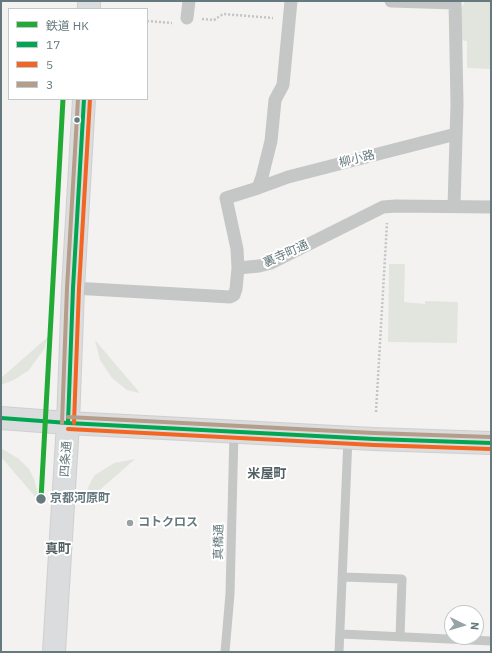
<!DOCTYPE html>
<html>
<head>
<meta charset="utf-8">
<style>
	body { margin:0 }
	#map { position:relative; width:492px; height:653px; overflow:hidden; background:#f3f2f1; font-family:"IBM Plex Sans","Noto Sans JP",sans-serif }
	canvas { display:block }
	.frame { position:absolute; inset:0; border:2px solid #65797e; pointer-events:none }
	.legend { position:absolute; left:8px; top:8px; width:140px; height:92px; box-sizing:border-box; background:#fff; border:1px solid #c1c9cb; margin:0; padding:5px 7px; list-style:none; font-size:12px; color:#65797e }
	.legend li { display:flex; align-items:center; gap:8px; height:20px }
	.legend b { width:20px; border:1px solid #c1c9cb }
	.north { position:absolute; left:444px; top:605px; width:40px; height:40px; box-sizing:border-box; background:#fff; border:1px solid #c1c9cb; border-radius:50%; rotate:95deg; font-size:11px; font-weight:700; line-height:16px; text-align:center; color:#65797e }
	.north::after { content:''; display:block; margin:auto; width:14px; height:18px; background:#97a3a6; clip-path:polygon(50% 0,100% 100%,50% 72%,0 100%) }
</style>
</head>
<body>
<div id="map">
<canvas width="492" height="653"></canvas>
<div class="frame"></div>
<ul class="legend">
<li><b style="height:5px;background:#21ab36"></b>鉄道 HK</li>
<li><b style="height:5px;background:#00a651"></b>17</li>
<li><b style="height:5px;background:#f26522"></b>5</li>
<li><b style="height:5px;background:#b59d8b"></b>3</li>
</ul>
<div class="north">N</div>
</div>
<script>
const ctx = document.querySelector('canvas').getContext('2d');
ctx.lineJoin = 'round';
function fill(path, color) {
  ctx.fillStyle = color;
  ctx.fill(path, 'evenodd');
}
function poly(rows) {
  const path = new Path2D();
  for (const r of rows) {
    path.moveTo(r[0], r[1]);
    for (let i = 2; i < r.length; i += 2) path.lineTo(r[i], r[i + 1]);
  }
  return path;
}
function strokePath(path, color, width, dash) {
  ctx.strokeStyle = color;
  ctx.lineWidth = width;
  ctx.lineCap = dash ? 'butt' : 'round';
  ctx.setLineDash(dash || []);
  ctx.stroke(path);
}
function drawText(font, color, halo, rows, align = 'center') {
  ctx.font = font + ' "IBM Plex Sans","Noto Sans JP",sans-serif';
  ctx.lineWidth = 4;
  ctx.setLineDash([]);
  ctx.textBaseline = 'middle';
  ctx.strokeStyle = halo;
  ctx.fillStyle = color;
  for (const [text, x, y, turn = 0] of rows) {
    ctx.save();
    ctx.translate(x, y);
    ctx.rotate((+turn || 0) * Math.PI / 180);
    ctx.textAlign = isNaN(turn) ? turn : align;
    if (halo) ctx.strokeText(text, 0, 0);
    ctx.fillText(text, 0, 0);
    ctx.restore();
  }
}
const green = poly([
	[464,1,491,1,491,69,467,68,467,41,461,40,460,8,464,4],
	[389,264,405,264,404,302,425,304,425,301,458,302,457,343,388,342],
	[49,336,44,349,29,370,14,380,1,385,1,378],
	[95,340,140,393,127,390,112,378,100,360],
	[1,448,19,459,29,469,34,479,37,489,38,500,1,457],
	[135,459,86,502,88,488,91,481,95,475,114,463]
]);
const path = poly([
	[202,19,214,20,223,14,273,18],
	[147,21,172,23],
	[376,412,387,223]
]);
const service = poly([
	[343,577,402,579,400,637],
	[341,634,491,641],
	[225,652,230,594,234,432],
	[339,652,348,438]
]);
const pedestrian = poly([
	[391,1,455,3],
	[187,18,189,1],
	[258,188,288,177,456,134],
	[454,206,457,104,455,1],
	[238,268,237,249,226,198,258,188,262,177,271,141,275,100,283,85,291,1],
	[73,288,230,297,234,295,236,289,238,268,259,266,271,263,383,207,396,206,491,207]
]);
const primary = poly([
	[89,9,89,1],
	[1,418,68,423,374,439,491,443],
	[54,652,68,423,73,288,84,99]
]);
const bus1 = poly([
	[1,418,68,423,374,439,491,443],
	[68,423,73,288,84,99]
]);
const bus2 = poly([
	[74,423,79,288,90,99],
	[68,429,374,445,491,449]
]);
const bus3 = poly([
	[68,417,374,433,491,437],
	[62,423,67,288,78,99]
]);
const rail1 = poly([
	[41,499,63,99]
]);
const markers = [
	[77,120,3.5,"#65797e"],
	[41,499,5.5,"#65797e"],
	[130,523,4,"#97a3a6"]
];
const streetNames = [
	["柳小路",357,159,-14],
	["裏寺町通",286,254,-24],
	["四条通",66,459,-86],
	["真橋通",219,542,-89]
];
const stopNames = [
	["京都河原町",50,499]
];
const poiNames = [
	["コトクロス",138,523]
];
const neighbourhoodNames = [
	["米屋町",267,474],
	["真町",58,549]
];
fill(green, '#e2e4de');
strokePath(primary, '#cfcfcf', 24);
strokePath(path, '#c3c4c5', 2.5, [2, 2]);
strokePath(service, '#c5c7c7', 9);
strokePath(pedestrian, '#c5c7c7', 13);
strokePath(primary, '#dbdcdd', 22);
strokePath(bus1, '#00a651', 4);
strokePath(bus2, '#f26522', 4);
strokePath(bus3, '#b59d8b', 4);
strokePath(rail1, '#21ab36', 5);
for (const [x, y, r, color] of markers) {
  const dot = new Path2D();
  dot.arc(x, y, r, 0, 2 * Math.PI);
  ctx.fillStyle = color;
  ctx.fill(dot);
  strokePath(dot, '#fff', 1.5);
}
drawText('12px', '#65797e', '#fff', streetNames);
drawText('bold 12px', '#65797e', '#fff', stopNames, 'left');
drawText('bold 12px', '#65797e', '#fff', poiNames, 'left');
drawText('bold 13px', '#526064', '#fff', neighbourhoodNames);
</script>
</body>
</html>
